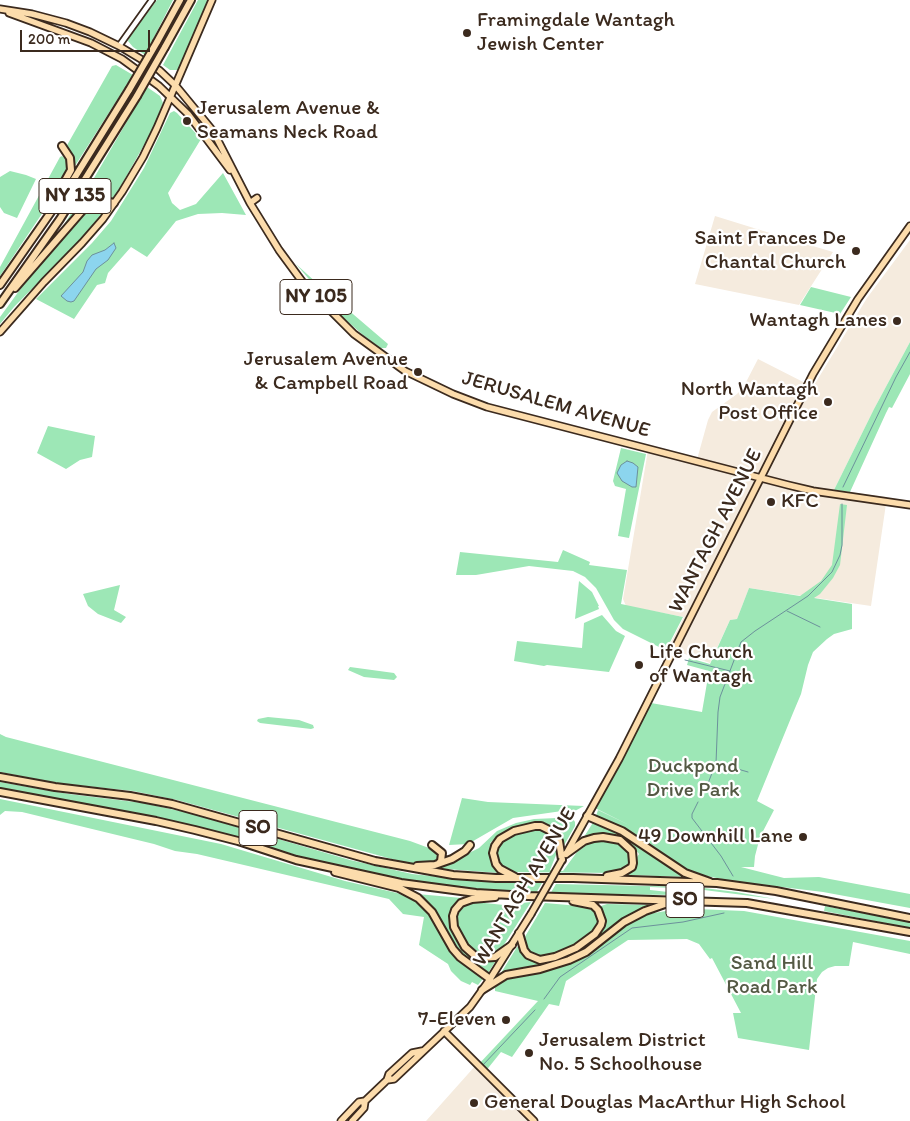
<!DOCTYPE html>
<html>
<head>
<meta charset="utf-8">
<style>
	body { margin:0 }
	#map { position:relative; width:910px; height:1121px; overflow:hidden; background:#fff; font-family:Itim,sans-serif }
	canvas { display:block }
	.scale { position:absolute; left:20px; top:30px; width:130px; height:22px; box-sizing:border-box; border:2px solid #3b2a1e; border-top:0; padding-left:6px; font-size:15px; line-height:18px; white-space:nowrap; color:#3b2a1e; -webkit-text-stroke:4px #fff; paint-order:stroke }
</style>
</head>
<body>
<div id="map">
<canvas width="910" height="1121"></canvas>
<div class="scale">200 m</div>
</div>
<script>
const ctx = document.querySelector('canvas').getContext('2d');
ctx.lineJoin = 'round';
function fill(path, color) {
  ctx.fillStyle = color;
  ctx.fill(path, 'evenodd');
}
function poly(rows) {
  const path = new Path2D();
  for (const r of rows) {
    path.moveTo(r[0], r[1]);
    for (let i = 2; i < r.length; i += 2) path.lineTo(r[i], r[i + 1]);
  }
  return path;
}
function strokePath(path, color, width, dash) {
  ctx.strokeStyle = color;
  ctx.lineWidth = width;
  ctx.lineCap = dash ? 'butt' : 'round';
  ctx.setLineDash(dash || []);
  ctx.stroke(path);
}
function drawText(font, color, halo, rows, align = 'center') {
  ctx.font = font + ' Itim,sans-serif';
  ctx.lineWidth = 4.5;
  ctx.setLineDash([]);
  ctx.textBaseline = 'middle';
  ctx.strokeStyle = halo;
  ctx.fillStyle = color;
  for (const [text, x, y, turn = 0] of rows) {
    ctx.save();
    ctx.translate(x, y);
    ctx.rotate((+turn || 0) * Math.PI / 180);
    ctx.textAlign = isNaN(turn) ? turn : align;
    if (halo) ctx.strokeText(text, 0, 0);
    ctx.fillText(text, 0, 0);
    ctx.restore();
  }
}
const built = poly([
	[715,216,786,238,833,252,799,305,695,284],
	[910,240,910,342,874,409,834,490,887,497,871,606,749,588,737,619,730,620,710,663,668,648,684,617,626,606,623,599,648,450,696,463,708,420,712,412,737,394,744,386,758,359,813,387,867,298],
	[476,1065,534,1121,426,1121]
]);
const green = poly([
	[157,0,173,0,145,55,133,47,128,41,130,36],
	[198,0,209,0,178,70,170,70,163,65],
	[116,65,133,75,73,169,66,147,112,66],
	[147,87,160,96,163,103,153,129,118,191,111,200,97,198,91,199,86,203,60,233,58,234,86,190,87,190],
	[174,111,177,113,201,139,168,193,172,203,180,210,196,204,223,173,246,215,222,213,198,214,176,221,147,257,131,247,108,273,105,283,97,285,74,319,36,299,92,243,111,221,144,168,170,113],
	[62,156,67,160,69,171,64,181,0,276,0,267,60,157],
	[10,171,26,175,36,179,17,218,4,213,0,207,0,177],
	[100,203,105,205,106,209,81,239,14,307,0,324,0,317,27,280,77,220,89,207],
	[296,264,319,285,388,344,386,348,380,348,363,335,338,313],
	[811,287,851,297,840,314,800,305],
	[910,342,910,374,892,408,889,407,886,413,850,492,834,490,874,409],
	[48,426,95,436,92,457,80,460,66,469,37,453],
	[621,448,646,454,629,538,618,536,626,489,615,486,613,481],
	[840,504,847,505,840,565,833,578,820,594,814,598,852,604,852,629,834,634,827,639,813,652,808,665,801,694,793,713,757,801,774,810,760,837,755,856,754,867,741,867,784,878,819,877,910,894,910,908,823,892,732,881,696,874,677,866,596,816,598,810,629,825,595,808,651,703,702,712,709,671,687,665,689,658,710,664,730,620,737,619,749,588,800,596,821,581,832,565],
	[563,550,590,562,589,565,627,570,621,604,683,617,667,648,665,650,623,629,614,620,596,588,585,577,573,571,529,566,476,575,456,575,460,552,558,562],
	[579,581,592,592,599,606,598,606,599,609,575,619],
	[120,585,114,610,126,617,121,623,98,614,88,606,83,594],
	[602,615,616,631,625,636,609,672,547,665,544,666,514,661,517,641,582,648,584,623],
	[350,667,394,673,397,677,394,680,364,677,348,670],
	[268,717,299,720,313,725,314,728,311,729,260,723,257,721,258,719],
	[0,734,6,737,410,841,437,851,440,854,439,861,419,864,399,861,177,800,133,791,57,783,0,772],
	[0,782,69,794,143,803,189,813,350,860,412,874,489,882,542,883,536,893,490,892,411,883,315,861,260,844,188,825,0,789],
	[462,798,488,802,584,806,573,812,562,811,513,818,468,844,449,845],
	[0,799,221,844,345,881,397,893,413,899,423,905,429,912,449,947,482,977,482,980,478,985,472,982,470,985,461,981,451,971,448,964,419,945,424,917,403,914,389,899,197,854,175,851,154,844,22,812,5,811,0,815],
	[557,818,573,819,575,822,575,826,563,847,559,835,552,830,553,826,537,824,518,827,501,834,490,843,493,844,490,852,490,860,494,868,499,873,433,868,447,864,479,848,497,831,516,823,534,819],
	[594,821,624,836,664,863,687,877,627,875,635,868,637,857,639,854,630,843,615,836,598,833,597,835,582,840],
	[537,828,544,830,553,837,557,843,558,850,550,870,563,871,577,852,584,847,584,845,600,840,614,841,624,847,630,855,630,864,625,871,616,873,510,872,498,865,496,854,498,844,503,838,517,832],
	[556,884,696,887,736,892,775,899,696,889,650,887,650,890,696,895,550,894],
	[417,894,462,898,451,912,450,925,456,939,466,952,479,960,492,961,497,959,488,973,458,952],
	[475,902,504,905,531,902,500,951,495,955,485,956,475,954,463,941,456,927,456,918,458,911,465,905],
	[545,903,591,907,597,913,600,922,598,929,577,945,555,955,540,959,530,955,525,948,523,940],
	[607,904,651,905,651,907,571,957,545,966,502,974,501,973,517,947,519,947,524,956,531,961,545,963,570,955,587,945,601,931,604,923,603,914,598,907],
	[825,906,910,922,910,928,824,911],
	[696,909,744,911,910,941,910,954,853,942,849,966,835,966,828,968,822,972,817,979,809,1050,738,1038,733,1013,741,1013,712,958,710,959,699,944,687,939,628,940,566,981,559,1006,549,1004,512,1057,501,1052,485,1072,478,1065,538,1001,495,991,495,985,507,978,548,970,573,962,633,920,648,914,672,910]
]);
const water = poly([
	[114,243,116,248,108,260,96,269,74,301,71,302,67,301,61,296,83,272,87,261,92,255,105,250,114,243],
	[627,461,633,463,638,467,636,487,632,487,622,481,617,473,621,465,627,461]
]);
const stream = poly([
	[843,487,896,377,910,352],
	[787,611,820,627],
	[685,660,730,671],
	[717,763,748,772],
	[705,791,716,763,718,712,720,697,741,642,755,631,808,596,832,572,840,555,842,545,842,504],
	[698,802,692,814,692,818,721,856,733,876],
	[544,999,560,977,632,928,683,922,724,913],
	[482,1066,535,1010]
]);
const minor = poly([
	[119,46,152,0]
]);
const major = poly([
	[0,9,32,14,66,23,90,32,119,46,159,70,176,86,213,131,250,203,279,250,304,284,354,334,405,371,453,394,487,407,788,485,813,491,910,505],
	[9,13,91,43,122,59,159,86,188,114,230,170],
	[250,203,257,198],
	[0,332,44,282,82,243,103,219,122,192,143,157,157,128,212,0],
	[566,854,619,759,813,374,858,299,910,226],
	[444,1031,534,1121],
	[387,1080,394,1079,470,1007,490,979,531,914],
	[341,1121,359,1102,365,1101],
	[352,1121,364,1108,365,1101,387,1080,389,1074,412,1053,422,1051]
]);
const highway = poly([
	[157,42,180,0],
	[165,47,191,0],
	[50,207,71,170,70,158,62,146],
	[0,285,72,182,129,90],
	[15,288,88,204,99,200,114,203],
	[0,304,60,219,137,96],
	[0,777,55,787,130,796,172,804,375,861,453,875,496,878,573,878,717,883,776,891,910,918],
	[0,792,156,821,195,830,238,841,296,860,401,883,476,893,528,896,747,903,910,932],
	[587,816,622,831,685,873,710,882],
	[432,845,442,853,441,861,439,863],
	[566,854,584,841,594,838,603,837,620,840,632,851,633,863,632,867,622,873,607,876],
	[417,866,435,865,452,859,465,851,470,845],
	[335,872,399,888,418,898,432,912,453,949,460,957,490,979],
	[515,877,500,869,496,864,493,853,495,846,500,839,514,831,535,826,541,826,549,830,559,841,562,860],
	[495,897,472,899,461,903,455,910,453,916,454,927,465,947,474,955,480,958,495,957,512,945],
	[519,933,524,950,528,955,540,960,555,957,576,948,595,934,601,925,602,921,598,910,593,905,573,901],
	[482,990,506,975,540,969,569,960,586,952,624,922,645,911,665,904,678,904]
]);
const majorBridge = poly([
	[531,914,562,860]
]);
const highwayBridge = poly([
	[129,90,157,42],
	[137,96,165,47]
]);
const markers = [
	[467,33,5,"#3b2a1e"],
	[187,121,5,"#3b2a1e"],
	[856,251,5,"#3b2a1e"],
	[897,321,5,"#3b2a1e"],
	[418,372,5,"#3b2a1e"],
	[828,402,5,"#3b2a1e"],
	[771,502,5,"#3b2a1e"],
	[639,665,5,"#3b2a1e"],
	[803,837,5,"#3b2a1e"],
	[506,1020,5,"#3b2a1e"],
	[529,1053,5,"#3b2a1e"],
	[474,1103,5,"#3b2a1e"]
];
const shields = [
	[75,196,72],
	[316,297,72],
	[258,828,38],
	[685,900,38]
];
const shieldNames = [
	["NY 135",75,196],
	["NY 105",316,297],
	["SO",258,828],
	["SO",685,900]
];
const poiNames = [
	["Framingdale Wantagh",477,21],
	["Jewish Center",477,45],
	["Jerusalem Avenue &",197,109],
	["Seamans Neck Road",197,133],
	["Saint Frances De",846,239,"right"],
	["Chantal Church",846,263,"right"],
	["Wantagh Lanes",887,321,"right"],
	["Jerusalem Avenue",408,360,"right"],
	["& Campbell Road",408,384,"right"],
	["North Wantagh",818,390,"right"],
	["Post Office",818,414,"right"],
	["KFC",781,502],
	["Life Church",649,653],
	["of Wantagh",649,677],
	["49 Downhill Lane",793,837,"right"],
	["7-Eleven",496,1020,"right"],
	["Jerusalem District",539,1041],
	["No. 5 Schoolhouse",539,1065],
	["General Douglas MacArthur High School",484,1103]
];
const streetNames = [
	["JERUSALEM AVENUE",556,405,16],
	["WANTAGH AVENUE",716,531,-63],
	["WANTAGH AVENUE",525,887,-59]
];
const parkNames = [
	["Duckpond",693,767],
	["Drive Park",693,791],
	["Sand Hill",772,964],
	["Road Park",772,988]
];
fill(built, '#f5ebde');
fill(green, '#9de7b6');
fill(water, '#8cd5ee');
strokePath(water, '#6c919b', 1);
strokePath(stream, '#6c919b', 1);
strokePath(minor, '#3b2a1e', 8);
strokePath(major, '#3b2a1e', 9);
strokePath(highway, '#3b2a1e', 10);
strokePath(minor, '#fff', 4.5);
strokePath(major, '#fcdcac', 5.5);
strokePath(highway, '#fcdcac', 6);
strokePath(majorBridge, '#3b2a1e', 9, []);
strokePath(highwayBridge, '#3b2a1e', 10, []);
strokePath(majorBridge, '#fcdcac', 5.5);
strokePath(highwayBridge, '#fcdcac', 6);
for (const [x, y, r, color] of markers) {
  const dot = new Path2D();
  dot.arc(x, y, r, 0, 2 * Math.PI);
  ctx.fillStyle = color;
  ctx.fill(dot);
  strokePath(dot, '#fff', 2);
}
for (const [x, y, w] of shields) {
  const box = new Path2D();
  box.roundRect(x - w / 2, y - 17.5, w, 35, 4);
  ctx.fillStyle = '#fff';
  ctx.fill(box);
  strokePath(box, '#3b2a1e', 1);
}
drawText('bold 20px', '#3b2a1e', null, shieldNames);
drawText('21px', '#3b2a1e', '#fff', poiNames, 'left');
drawText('21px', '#3b2a1e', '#fff', streetNames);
drawText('21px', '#545944', '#fff', parkNames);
</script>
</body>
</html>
